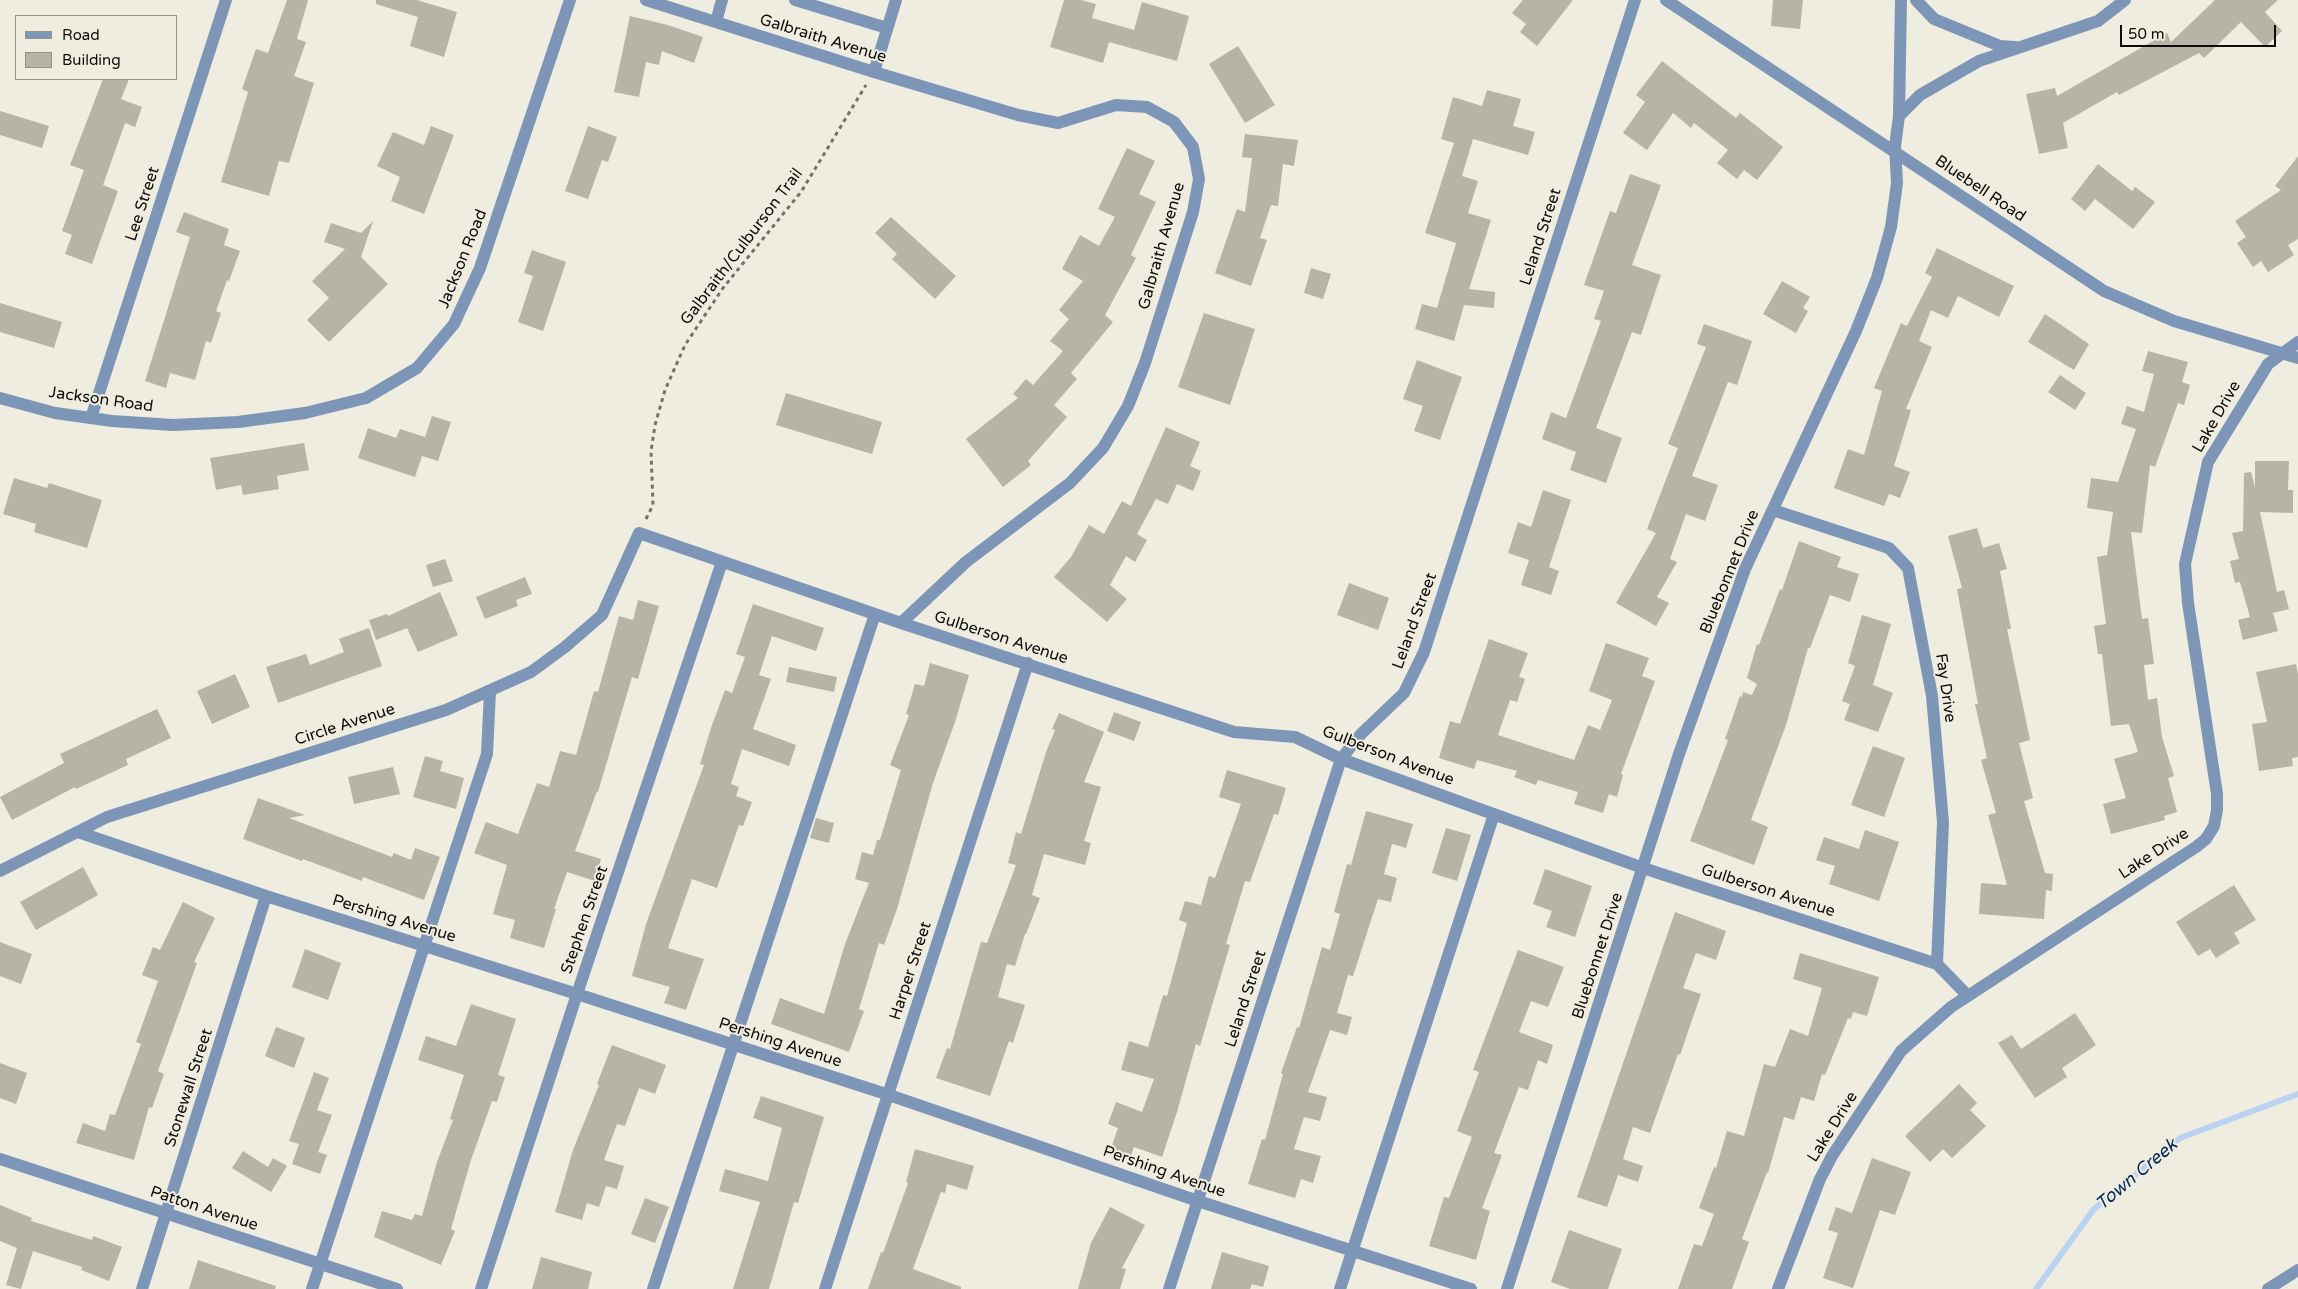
<!DOCTYPE html>
<html>
<head>
<meta charset="utf-8">
<style>
	body { margin:0 }
	#map { position:relative; width:2298px; height:1289px; overflow:hidden; background:#efeddf; font-family:"Varela Round",sans-serif }
	canvas { display:block }
	.legend { position:absolute; left:15px; top:15px; width:162px; height:65px; box-sizing:border-box; background:#efeddf; border:1px solid #959389; margin:0; padding:6px 9px; list-style:none; font-size:15px; color:#0d0c08 }
	.legend li { display:flex; align-items:center; gap:10px; height:25px }
	.legend b { width:25px; border:1px solid #959389 }
	.scale { position:absolute; left:2120px; top:25px; width:156px; height:22px; box-sizing:border-box; border:2px solid #0d0c08; border-top:0; padding-left:6px; font-size:15px; line-height:18px; white-space:nowrap; color:#0d0c08; -webkit-text-stroke:4px #efeddf; paint-order:stroke }
</style>
</head>
<body>
<div id="map">
<canvas width="2298" height="1289"></canvas>
<ul class="legend">
<li><b style="height:6px;background:#7d95b7"></b>Road</li>
<li><b style="height:14px;background:#b6b4a6"></b>Building</li>
</ul>
<div class="scale">50 m</div>
</div>
<script>
const ctx = document.querySelector('canvas').getContext('2d');
ctx.lineJoin = 'round';
function poly(rows) {
  const path = new Path2D();
  for (const r of rows) {
    path.moveTo(r[0], r[1]);
    for (let i = 2; i < r.length; i += 2) path.lineTo(r[i], r[i + 1]);
  }
  return path;
}
function strokePath(path, color, width, dash) {
  ctx.strokeStyle = color;
  ctx.lineWidth = width;
  ctx.lineCap = dash ? 'butt' : 'round';
  ctx.setLineDash(dash || []);
  ctx.stroke(path);
}
function fill(path, color) {
  ctx.fillStyle = color;
  ctx.fill(path, 'evenodd');
}
function drawText(font, color, halo, rows, align = 'center') {
  ctx.font = font + ' "Varela Round",sans-serif';
  ctx.lineWidth = 4;
  ctx.setLineDash([]);
  ctx.textBaseline = 'middle';
  ctx.strokeStyle = halo;
  ctx.fillStyle = color;
  for (const [text, x, y, turn = 0] of rows) {
    ctx.save();
    ctx.translate(x, y);
    ctx.rotate((+turn || 0) * Math.PI / 180);
    ctx.textAlign = isNaN(turn) ? turn : align;
    if (halo) ctx.strokeText(text, 0, 0);
    ctx.fillText(text, 0, 0);
    ctx.restore();
  }
}
const stream = poly([
	[2036,1289,2094,1209,2180,1138,2298,1094]
]);
const building = poly([
	[287,0,308,0,297,39,306,42,294,76,314,83,289,163,279,161,269,196,221,182,248,92,242,89,256,49,268,53],
	[376,0,417,0,457,12,444,57,410,46,418,17,376,4],
	[1064,0,1081,0,1096,4,1092,18,1134,30,1142,2,1189,16,1177,61,1109,42,1103,63,1050,47],
	[1523,0,1573,0,1537,46,1520,32,1526,24,1512,13],
	[1773,0,1803,0,1800,29,1771,26],
	[2215,0,2278,0,2265,12,2282,31,2265,47,2241,22,2204,58,2199,53,2119,95,2117,92,2063,123,2068,148,2039,154,2026,94,2055,88,2057,96,2167,33,2171,42],
	[630,16,668,25,703,37,694,63,662,51,659,65,646,62,639,97,614,92],
	[1238,46,1275,105,1245,123,1209,64],
	[1662,61,1736,118,1740,113,1783,147,1757,180,1744,170,1737,179,1717,163,1728,150,1694,123,1691,128,1673,113,1647,150,1623,133,1645,102,1636,95],
	[103,79,129,79,121,99,142,107,135,127,125,123,103,185,118,191,92,264,65,254,72,235,62,231,84,170,70,165],
	[1487,90,1521,99,1513,126,1535,132,1528,155,1473,139,1462,176,1478,181,1468,213,1491,220,1469,289,1495,292,1494,308,1464,305,1454,341,1415,329,1422,304,1437,308,1456,243,1425,233,1454,143,1441,139,1453,97,1482,106],
	[0,111,49,126,42,148,0,135],
	[431,126,454,135,424,214,391,201,400,177,377,166,393,132,424,145],
	[588,126,617,137,608,162,602,160,588,199,565,191],
	[1245,134,1298,140,1294,166,1283,164,1278,206,1271,205,1260,238,1267,240,1251,286,1215,273,1237,209,1245,212,1252,158,1242,157],
	[1127,148,1155,161,1139,194,1156,202,1131,255,1136,258,1105,315,1113,322,1071,373,1077,379,1054,405,1067,417,1028,461,1031,465,1003,487,966,439,1018,398,1013,394,1026,379,1033,385,1063,351,1050,341,1069,319,1059,310,1083,281,1062,269,1080,235,1099,246,1115,217,1098,209],
	[2298,156,2298,239,2288,245,2294,255,2268,272,2261,261,2253,267,2237,243,2246,237,2235,221,2281,190,2275,186],
	[2098,164,2132,191,2135,187,2155,202,2133,229,2095,199,2085,211,2071,199],
	[1630,174,1661,185,1632,265,1661,275,1641,335,1632,332,1596,428,1622,438,1606,483,1570,470,1576,452,1542,439,1551,412,1566,418,1601,321,1594,319,1604,291,1584,285,1610,211,1616,213],
	[184,212,229,229,224,245,240,251,229,281,227,280,216,311,221,313,211,343,206,341,195,380,170,373,166,388,145,381,190,237,176,232],
	[891,217,956,276,935,299,892,259,897,254,875,233],
	[373,221,361,257,388,284,329,342,307,320,329,298,312,281,345,249,324,242,331,223,361,233],
	[1937,248,2014,286,1999,317,1958,296,1948,318,1931,310,1919,341,1932,347,1906,409,1911,410,1894,466,1910,472,1900,498,1889,494,1884,506,1834,488,1848,449,1864,455,1882,391,1874,388,1901,323,1907,326,1932,277,1925,273],
	[532,250,566,262,543,331,518,322,533,276,524,273],
	[1311,268,1331,274,1323,299,1304,293],
	[1782,281,1810,297,1803,308,1808,311,1796,333,1763,314],
	[0,303,62,322,54,348,0,332],
	[1204,313,1255,329,1230,405,1178,387],
	[2045,314,2089,344,2074,370,2028,342],
	[1704,324,1752,341,1737,385,1728,382,1692,476,1718,485,1705,521,1686,514,1670,559,1677,562,1657,597,1669,603,1656,626,1616,603,1656,533,1647,529,1678,448,1668,444,1706,347,1697,344],
	[2148,351,2188,362,2182,382,2190,385,2184,405,2178,403,2155,467,2150,465,2142,533,2131,532,2142,619,2148,618,2154,664,2144,665,2148,700,2157,698,2162,737,2174,776,2168,778,2177,812,2164,816,2165,820,2111,834,2103,804,2126,798,2114,759,2138,752,2129,724,2111,726,2102,654,2098,654,2094,626,2106,624,2097,557,2107,555,2113,512,2087,508,2091,478,2118,482,2136,429,2121,424,2127,406,2144,412,2154,374,2142,371],
	[1417,360,1462,377,1440,440,1414,431,1423,406,1403,399],
	[2060,375,2086,393,2075,410,2048,392],
	[786,393,882,422,872,454,776,425],
	[432,416,451,422,438,461,422,456,415,477,358,458,368,428,396,438,400,429,425,437],
	[1166,427,1200,442,1190,466,1201,471,1193,491,1177,484,1168,504,1156,499,1137,534,1147,540,1135,562,1126,556,1110,585,1127,599,1107,622,1054,577,1071,557,1089,525,1104,534,1122,501,1131,506],
	[304,443,309,470,277,476,279,489,243,495,241,485,216,490,210,458],
	[2255,461,2289,461,2288,490,2293,490,2293,513,2260,512,2277,592,2284,590,2289,609,2273,613,2278,631,2243,640,2238,620,2250,617,2240,582,2235,583,2230,561,2239,559,2232,533,2243,531,2244,473,2251,472,2255,487],
	[14,478,47,488,49,483,102,500,87,548,34,532,36,524,3,514],
	[1543,490,1571,500,1549,567,1559,571,1551,595,1521,585,1529,560,1508,553,1518,522,1531,527],
	[1977,528,1983,548,1999,543,2007,569,2000,571,2011,629,2007,629,2030,740,2019,743,2033,798,2024,801,2045,873,2053,874,2052,891,2046,890,2044,919,1979,914,1981,883,2007,885,1988,815,1996,813,1981,760,1987,758,1975,704,1978,704,1957,589,1962,588,1948,536],
	[1799,541,1841,557,1837,567,1859,574,1850,602,1830,595,1810,648,1808,648,1786,725,1751,820,1768,827,1754,865,1690,841,1728,740,1725,739,1740,696,1742,697,1743,692,1752,695,1757,684,1747,678,1757,644,1759,645,1780,589,1782,590],
	[445,559,453,581,433,587,426,565],
	[525,577,532,594,516,600,518,606,485,619,476,597],
	[1349,583,1389,598,1378,630,1337,615],
	[440,592,458,635,418,652,407,628,376,640,369,620,387,614,388,616],
	[638,600,659,606,638,679,632,677,598,792,597,791,575,851,601,859,595,881,567,872,554,909,556,909,544,948,510,938,515,920,493,914,507,865,474,853,486,822,518,834,537,783,549,787,560,751,576,755,594,691,598,692,619,616,633,620],
	[753,604,824,628,816,651,772,636,759,675,771,679,753,729,796,745,789,766,742,749,731,784,739,787,736,796,752,802,743,826,739,825,717,888,692,879,668,948,704,959,686,1010,664,1003,670,987,632,976,646,924,704,765,700,764,711,728,725,690,732,693,745,657,736,654],
	[1862,615,1891,624,1873,685,1893,693,1878,732,1844,720,1850,704,1842,701,1855,666,1848,663],
	[369,628,382,666,278,703,266,667,306,654,310,665,344,652,339,639],
	[1489,639,1528,653,1519,677,1525,679,1517,702,1510,700,1498,735,1574,760,1588,725,1600,730,1612,700,1589,691,1606,643,1649,658,1642,676,1655,681,1621,774,1623,775,1617,797,1609,794,1603,813,1574,804,1578,792,1538,780,1536,785,1514,777,1517,771,1477,760,1474,769,1439,758,1450,721,1460,724],
	[930,663,969,675,955,722,933,783,897,909,884,945,879,943,859,1009,864,1011,849,1052,771,1024,780,998,824,1014,845,944,869,883,855,879,862,852,873,855,877,840,880,840,901,770,890,765,909,715,906,714,915,684,924,686],
	[2296,664,2298,674,2298,757,2292,758,2293,766,2259,771,2252,724,2267,722,2256,672],
	[789,667,837,677,834,692,786,682],
	[235,674,250,707,212,724,197,691],
	[157,709,171,738,126,759,128,765,76,789,75,787,12,820,0,797,64,763,60,754],
	[1114,712,1141,722,1134,741,1107,731],
	[1059,713,1104,732,1084,782,1101,787,1084,841,1091,843,1085,865,1044,854,1032,895,1040,898,1026,934,1025,934,1015,966,1007,964,998,997,1025,1005,1013,1043,1009,1041,990,1096,936,1078,947,1048,950,1049,981,942,987,943,1016,865,1008,863,1016,832,1021,834,1046,752,1055,730,1052,729],
	[1873,746,1905,758,1884,817,1851,805],
	[425,756,443,761,440,771,464,778,456,809,413,797],
	[393,767,400,794,354,804,348,777],
	[1227,770,1286,788,1278,815,1274,814,1250,882,1245,881,1226,944,1230,945,1200,1046,1196,1044,1177,1112,1162,1157,1134,1147,1130,1158,1110,1151,1118,1128,1108,1124,1116,1102,1142,1112,1154,1079,1121,1070,1129,1041,1148,1047,1163,995,1167,996,1187,923,1179,920,1185,901,1201,905,1209,876,1215,878,1241,804,1219,797],
	[258,798,305,815,289,818,392,857,394,853,411,860,415,848,440,857,424,900,363,877,362,881,303,859,302,861,243,839],
	[1366,811,1413,824,1406,848,1392,844,1384,874,1397,878,1391,902,1378,899,1353,976,1348,975,1337,1013,1352,1017,1347,1035,1330,1030,1308,1092,1327,1097,1320,1121,1304,1117,1294,1149,1321,1156,1313,1183,1301,1179,1295,1198,1248,1184,1262,1139,1265,1140,1283,1074,1281,1073,1297,1027,1299,1028,1322,947,1330,950,1340,914,1334,912,1347,864,1351,865],
	[816,818,834,823,829,843,810,838],
	[1446,828,1471,835,1457,881,1432,873],
	[1865,830,1899,842,1879,901,1829,884,1835,866,1816,860,1824,837,1859,849],
	[83,867,98,895,36,930,20,902],
	[1545,869,1592,886,1575,937,1546,927,1552,911,1533,904],
	[2234,885,2256,920,2234,933,2240,943,2216,958,2210,949,2198,956,2176,922],
	[183,902,215,918,194,962,197,963,158,1071,164,1074,152,1108,149,1107,134,1160,76,1143,83,1123,105,1131,110,1114,115,1115,141,1044,136,1042,158,981,142,975,153,947,160,950],
	[1675,912,1726,931,1716,960,1696,953,1683,988,1701,994,1680,1055,1678,1054,1650,1133,1633,1127,1623,1159,1643,1166,1638,1182,1618,1175,1607,1207,1577,1197],
	[0,942,32,954,21,984,0,976],
	[305,949,341,963,328,1000,292,987],
	[1518,950,1564,967,1548,1007,1531,1001,1519,1032,1553,1045,1547,1064,1538,1060,1528,1090,1519,1087,1494,1153,1502,1155,1482,1208,1490,1211,1476,1260,1429,1246,1444,1197,1449,1198,1472,1137,1457,1131,1479,1072,1473,1070],
	[1800,953,1879,977,1867,1016,1853,1012,1851,1019,1848,1018,1825,1075,1822,1074,1814,1101,1801,1097,1794,1120,1784,1117,1768,1173,1767,1172,1742,1239,1749,1242,1732,1289,1678,1289,1694,1244,1702,1246,1714,1214,1699,1208,1714,1167,1716,1168,1727,1131,1744,1136,1764,1064,1775,1067,1790,1029,1808,1036,1822,988,1793,979],
	[471,1004,516,1019,498,1075,505,1077,497,1102,492,1101,471,1160,451,1229,455,1231,441,1265,374,1237,382,1211,412,1220,415,1214,422,1216,437,1162,453,1120,450,1119,464,1075,418,1060,426,1036,456,1046],
	[2075,1013,2096,1045,2062,1068,2067,1077,2035,1098,1998,1043,2012,1035,2021,1049],
	[276,1027,305,1038,294,1068,265,1056],
	[612,1045,666,1065,655,1094,639,1088,625,1126,617,1124,604,1160,624,1166,617,1189,606,1186,599,1207,587,1203,582,1220,555,1212,573,1150,599,1085,597,1084],
	[0,1063,27,1073,16,1104,0,1098],
	[314,1072,329,1078,317,1110,332,1115,318,1152,327,1155,320,1174,292,1164,299,1144,289,1141],
	[1959,1084,1977,1103,1970,1110,1986,1126,1952,1158,1943,1149,1930,1162,1905,1136],
	[761,1096,824,1117,798,1203,794,1202,769,1289,733,1289,760,1202,719,1191,725,1169,768,1181,782,1128,753,1118],
	[915,1149,974,1166,967,1190,947,1184,945,1193,941,1192,913,1269,961,1287,961,1289,868,1289,881,1252,883,1253,908,1183,906,1182],
	[243,1151,268,1167,273,1158,287,1166,271,1192,232,1168],
	[1872,1158,1911,1172,1895,1215,1880,1210,1853,1288,1823,1278,1838,1233,1828,1230,1836,1207,1852,1213],
	[645,1198,669,1207,655,1243,631,1234],
	[0,1205,32,1218,31,1221,92,1240,93,1236,122,1247,109,1281,81,1270,82,1267,33,1251,21,1289,6,1285,17,1248,0,1241],
	[1110,1207,1145,1225,1122,1268,1126,1269,1120,1289,1078,1289,1091,1243],
	[1569,1230,1622,1249,1608,1289,1570,1289,1551,1282],
	[1222,1252,1269,1266,1263,1287,1252,1284,1250,1289,1211,1289],
	[541,1257,592,1272,588,1289,532,1289],
	[198,1260,276,1286,275,1289,189,1289]
]);
const path = poly([
	[646,519,653,505,651,451,655,425,665,390,685,345,723,288,801,192,866,85]
]);
const minor = poly([
	[646,0,874,72,1018,115,1058,123,1116,105,1147,107,1174,122,1193,147,1199,179,1193,212,1145,363,1128,406,1103,448,1070,483,966,562,901,623],
	[795,0,887,28],
	[1666,0,2104,291,2174,321,2298,358],
	[1916,0,1934,19,2000,46,2015,47],
	[716,22,722,0],
	[874,72,896,0],
	[1899,116,1901,0],
	[0,398,55,413,112,421,173,425,238,422,305,413,366,398,417,368,454,324,480,268,570,0],
	[91,418,226,0],
	[1773,510,1889,548,1908,568,1932,696,1943,822,1937,964],
	[78,832,266,896,577,994,889,1095,1198,1201,1471,1289],
	[0,871,107,817,446,710,531,672,565,647,602,615,639,533,901,623,1234,732,1295,737,1341,759,1643,868,1937,964,1968,996],
	[0,1159,397,1289],
	[142,1289,266,896],
	[312,1289,487,754,490,691],
	[481,1289,577,994,722,562],
	[653,1289,875,614],
	[825,1289,1028,663],
	[1169,1289,1341,759,1361,734,1404,693,1424,652,1635,0],
	[1340,1289,1494,814],
	[1507,1289,1679,754,1745,569,1856,331,1877,278,1891,227,1897,183,1895,146,1899,116,1920,95,1979,61,2098,21,2125,0],
	[1778,1289,1820,1179,1832,1156,1901,1051,1951,1007,2196,847,2206,839,2214,826,2217,810,2217,794,2188,603,2185,564,2208,462,2268,364,2298,342],
	[2268,1289,2298,1270]
]);
const streetNames = [
	["Galbraith Avenue",823,39,17],
	["Bluebell Road",1980,189,34],
	["Lee Street",143,204,-72],
	["Leland Street",1541,237,-72],
	["Galbraith Avenue",1162,246,-74],
	["Galbraith/Culburson Trail",742,247,-53],
	["Jackson Road",463,259,-68],
	["Jackson Road",101,400,8],
	["Lake Drive",2217,417,-60],
	["Bluebonnet Drive",1730,572,-68],
	["Leland Street",1415,621,-70],
	["Gulberson Avenue",1001,638,18],
	["Fay Drive",1945,688,82],
	["Circle Avenue",345,725,-18],
	["Gulberson Avenue",1388,756,21],
	["Lake Drive",2154,854,-33],
	["Gulberson Avenue",1768,891,18],
	["Pershing Avenue",394,919,17],
	["Stephen Street",585,920,-71],
	["Bluebonnet Drive",1598,956,-72],
	["Harper Street",911,971,-72],
	["Leland Street",1246,999,-72],
	["Pershing Avenue",780,1043,18],
	["Stonewall Street",189,1088,-72],
	["Lake Drive",1833,1127,-58],
	["Pershing Avenue",1164,1172,19],
	["Patton Avenue",204,1209,18]
];
const waterNames = [
	["Town Creek",2137,1175,-40]
];
strokePath(stream, '#bbd2f2', 6);
fill(building, '#b6b4a6');
strokePath(path, '#737169', 3, [4, 4]);
strokePath(minor, '#7d95b7', 12);
drawText('16px', '#0d0c08', '#efeddf', streetNames);
drawText('italic 18px', '#032957', '#efeddf', waterNames);
</script>
</body>
</html>
